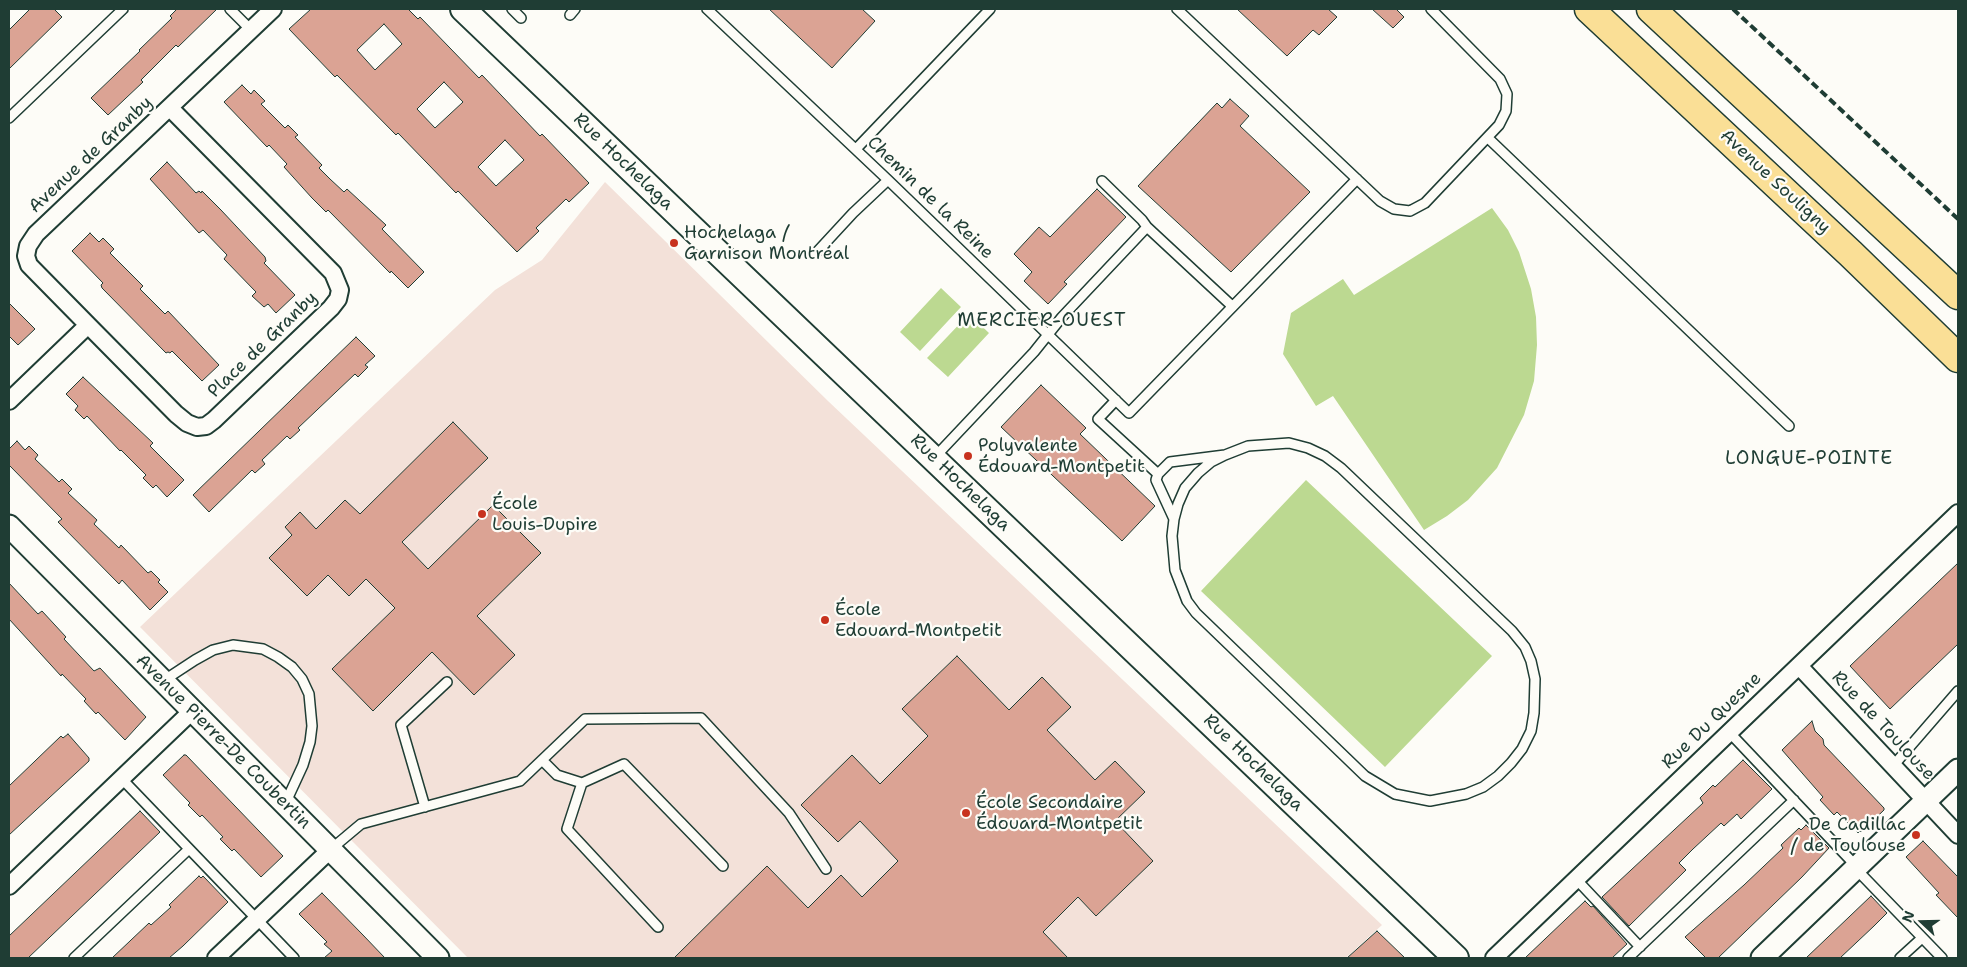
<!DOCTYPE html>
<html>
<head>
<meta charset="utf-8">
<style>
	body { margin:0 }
	#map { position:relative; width:1967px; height:967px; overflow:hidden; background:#fdfcf7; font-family:"Shantell Sans",sans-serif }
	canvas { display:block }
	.frame { position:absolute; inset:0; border:10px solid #1f3d34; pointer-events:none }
	.north { position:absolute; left:1897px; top:897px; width:50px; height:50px; -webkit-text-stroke:4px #fdfcf7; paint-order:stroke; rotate:291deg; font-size:14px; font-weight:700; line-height:20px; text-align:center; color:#1f3d34 }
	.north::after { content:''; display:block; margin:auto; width:18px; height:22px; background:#1f3d34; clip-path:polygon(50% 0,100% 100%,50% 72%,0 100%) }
</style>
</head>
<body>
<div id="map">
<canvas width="1967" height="967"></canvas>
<div class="frame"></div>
<div class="north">N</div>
</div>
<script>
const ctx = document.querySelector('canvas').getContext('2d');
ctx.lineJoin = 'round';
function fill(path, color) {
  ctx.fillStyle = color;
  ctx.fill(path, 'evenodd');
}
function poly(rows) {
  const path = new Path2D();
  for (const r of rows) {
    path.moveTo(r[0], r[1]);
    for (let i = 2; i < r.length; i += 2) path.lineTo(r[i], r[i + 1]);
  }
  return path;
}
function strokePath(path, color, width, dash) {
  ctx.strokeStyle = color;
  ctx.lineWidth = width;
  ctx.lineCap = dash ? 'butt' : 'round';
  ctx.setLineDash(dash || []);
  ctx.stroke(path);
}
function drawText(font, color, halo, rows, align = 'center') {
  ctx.font = font + ' "Shantell Sans",sans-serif';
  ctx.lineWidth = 4.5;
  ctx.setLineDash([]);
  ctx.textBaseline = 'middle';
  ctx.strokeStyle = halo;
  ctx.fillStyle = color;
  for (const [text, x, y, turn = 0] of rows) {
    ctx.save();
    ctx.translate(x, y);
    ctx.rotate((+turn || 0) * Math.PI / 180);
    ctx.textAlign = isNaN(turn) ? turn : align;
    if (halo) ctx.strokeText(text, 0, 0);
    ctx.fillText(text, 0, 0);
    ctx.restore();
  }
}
const built = poly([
	[605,182,828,401,1382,925,1346,958,468,958,140,627,495,290,542,260]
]);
const green = poly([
	[1492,208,1508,230,1519,252,1531,289,1536,317,1537,345,1534,381,1524,415,1497,468,1468,500,1447,516,1424,530,1333,396,1316,406,1283,354,1291,313,1343,279,1354,295],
	[941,288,961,307,920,351,900,332],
	[969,314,989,333,948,377,927,358],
	[1306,480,1492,656,1385,767,1201,591]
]);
const building = poly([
	[30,9,54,9,62,17,9,69,9,30,30,9],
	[177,9,217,9,178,47,176,45,141,80,143,82,108,115,91,98,140,51,139,50,172,18,170,16,177,9],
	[311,9,408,9,418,19,420,17,479,78,482,75,540,136,542,134,589,183,569,202,566,199,536,228,539,231,517,252,458,191,456,193,398,133,396,135,337,75,335,77,289,29,311,9],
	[384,24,402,44,375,70,357,50,384,24],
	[444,82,463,102,435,128,417,109,444,82],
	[505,140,524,160,496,186,478,167,505,140],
	[769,9,862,9,875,21,832,68,769,9],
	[1237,9,1328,9,1337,17,1319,35,1313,30,1287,56,1237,9],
	[1372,9,1396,9,1404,17,1393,28,1372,9],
	[242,85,251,94,254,90,265,101,261,104,285,128,288,125,298,135,295,137,322,165,319,168,330,179,344,192,347,189,386,225,382,229,424,272,408,288,391,271,390,273,328,210,326,212,312,198,284,167,287,164,269,145,267,147,224,102,242,85],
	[1230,99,1249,116,1240,126,1310,192,1231,272,1138,186,1217,103,1222,108,1230,99],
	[167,162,196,193,199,191,201,193,202,191,221,210,265,257,266,261,264,263,295,295,276,313,268,304,264,307,252,296,256,292,224,259,227,255,203,230,199,233,150,179,167,162],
	[1097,189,1126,217,1064,282,1067,284,1048,304,1024,281,1032,272,1014,254,1039,227,1050,237,1097,189],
	[90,233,99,242,103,238,114,249,110,253,143,286,140,289,165,314,168,311,219,365,202,381,172,351,170,353,168,352,166,353,102,288,101,285,103,283,72,251,90,233],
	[9,303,35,329,18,345,9,336,9,303],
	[356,337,375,356,365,365,368,367,358,377,355,374,298,428,300,430,290,439,287,436,262,460,265,464,255,473,252,470,209,512,193,495,356,337],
	[83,377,153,443,150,446,184,480,167,497,156,485,153,488,143,478,146,475,121,450,120,451,87,416,84,419,75,410,78,406,66,394,83,377],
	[1041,385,1086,428,1080,434,1155,506,1122,541,1001,427,1041,385],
	[453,422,488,458,402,542,428,569,493,505,541,553,477,616,515,655,474,695,432,652,373,711,332,669,395,608,366,579,349,596,328,575,307,596,269,558,292,535,285,527,300,512,316,529,345,500,360,514,453,422],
	[17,441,25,450,29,446,38,455,35,459,59,482,62,479,72,489,68,493,97,520,94,524,119,548,121,545,148,573,151,571,160,580,158,582,168,592,150,610,122,580,119,584,58,522,62,519,9,465,9,449,17,441],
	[1958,563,1958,644,1890,709,1850,666,1958,563],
	[9,583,38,614,42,611,66,637,64,639,94,671,100,668,146,717,125,740,98,712,96,714,84,701,86,699,62,674,61,676,9,619,9,583],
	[957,656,1009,710,1042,677,1071,707,1047,730,1095,780,1115,761,1145,792,1115,821,1153,861,1096,916,1078,897,1043,932,1068,958,674,958,767,866,808,908,841,875,862,897,898,861,860,821,838,842,801,805,852,755,880,784,928,736,902,709,957,656],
	[1812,721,1815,731,1823,739,1824,745,1884,808,1884,810,1861,832,1860,831,1858,833,1837,812,1834,815,1820,800,1823,797,1782,750,1812,721],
	[68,734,89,758,89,761,9,835,9,786,61,736,63,738,68,734],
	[184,755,186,755,283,856,261,877,234,849,232,851,220,839,223,837,202,815,200,817,188,805,190,803,163,775,184,755],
	[1743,760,1772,789,1741,819,1737,814,1724,826,1721,823,1693,849,1679,863,1686,870,1629,926,1602,897,1703,803,1700,798,1713,785,1715,787,1743,760],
	[140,811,160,832,28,958,9,958,9,936,140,811],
	[1806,825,1829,848,1802,877,1718,958,1706,958,1685,937,1744,885,1783,848,1781,845,1799,828,1801,830,1806,825],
	[1923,841,1958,877,1958,918,1936,895,1939,893,1906,857,1923,841],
	[199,876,201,878,203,876,228,902,183,946,169,958,112,958,149,923,151,925,171,907,169,905,199,876],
	[322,893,363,935,385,958,324,958,332,951,324,944,327,942,299,914,322,893],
	[1871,896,1887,913,1874,926,1840,958,1806,958,1871,896],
	[1585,901,1591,907,1593,906,1627,944,1612,958,1525,958,1585,901],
	[1377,931,1405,958,1347,958,1377,931]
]);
const service = poly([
	[230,9,251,30],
	[512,9,521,18],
	[707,9,888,180,1129,413,1357,179],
	[1177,9,1380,201,1394,209,1410,211,1425,203,1499,125,1506,111,1507,94,1500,79,1431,9],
	[570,15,575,9],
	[9,118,123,9],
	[1488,138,1789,426],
	[856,149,990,9],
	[1102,181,1142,220,1147,227],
	[816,253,853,213,888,180],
	[1116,400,1098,419,1158,474],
	[934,458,1034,352,1062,317,1147,227,1232,306],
	[1174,519,1178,504,1185,488,1198,473,1211,462,1225,455,1248,446,1289,443,1308,448,1325,456,1341,468,1512,631,1525,647,1531,661,1535,679,1534,713,1531,731,1522,749,1511,763,1498,776,1483,787,1466,794,1430,801,1395,794,1365,776,1196,613,1187,601,1175,570,1172,536,1174,519,1156,480,1158,474,1170,462,1225,455],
	[163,681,195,660,213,650,233,645,263,649,278,657,292,667,302,679,309,694,312,726,310,742,303,765,285,804],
	[1729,732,1857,867],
	[542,760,557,775,582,783,624,764,723,866],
	[1893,766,1958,691],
	[122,779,294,958],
	[582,783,567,829,658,927],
	[425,807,401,725,447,682],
	[330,850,361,824,520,781,585,719,701,718,789,813,826,869],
	[1856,869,1942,958],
	[1576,879,1640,947],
	[74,958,189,849],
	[1628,958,1794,800],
	[1900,958,1922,938]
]);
const minor = poly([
	[88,325,176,414,187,423,197,427,206,426,214,420,331,308,338,299,340,290,333,273,170,108],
	[9,401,88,325,29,265,26,256,28,246,36,234,273,9],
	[1799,666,1958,835],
	[9,886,192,711],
	[216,958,330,850],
	[1494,958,1958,513]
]);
const tertiary = poly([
	[9,526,438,958],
	[1762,958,1958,770]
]);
const secondary = poly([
	[463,9,1456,958]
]);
const trunk = poly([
	[1589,9,1851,254,1958,358],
	[1651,9,1958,295]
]);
const rail = poly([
	[1733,9,1958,219]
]);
const markers = [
	[674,243,5,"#c8321e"],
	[968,456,5,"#c8321e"],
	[482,514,5,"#c8321e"],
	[825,620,5,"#c8321e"],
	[966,813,5,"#c8321e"],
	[1916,835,5,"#c8321e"]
];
const streetNames = [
	["Avenue de Granby",91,155,-43],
	["Rue Hochelaga",623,162,44],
	["Avenue Souligny",1775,182,43],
	["Chemin de la Reine",930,198,44],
	["Place de Granby",263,345,-44],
	["Rue Hochelaga",960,483,44],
	["Rue Du Quesne",1712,721,-44],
	["Rue de Toulouse",1883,726,47],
	["Avenue Pierre-De Coubertin",223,742,45],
	["Rue Hochelaga",1253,763,44]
];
const poiNames = [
	["Hochelaga /",684,233],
	["Garnison Montréal",684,254],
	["Polyvalente",978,446],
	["Édouard-Montpetit",978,467],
	["École",492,504],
	["Louis-Dupire",492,525],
	["École",835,610],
	["Edouard-Montpetit",835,631],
	["École Secondaire",976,803],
	["Édouard-Montpetit",976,824],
	["De Cadillac",1906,825,"right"],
	["/ de Toulouse",1906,846,"right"]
];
const neighbourhoodNames = [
	["MERCIER-OUEST",1042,321],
	["LONGUE-POINTE",1809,459]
];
fill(built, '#f3e1d9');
fill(green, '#bcd991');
fill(building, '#dba394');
strokePath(building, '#1f3d34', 1);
strokePath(service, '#1f3d34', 12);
strokePath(minor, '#1f3d34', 20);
strokePath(tertiary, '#1f3d34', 25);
strokePath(secondary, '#1f3d34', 28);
strokePath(trunk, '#1f3d34', 31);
strokePath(service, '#fdfcf7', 9);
strokePath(minor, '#fdfcf7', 16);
strokePath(tertiary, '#fdfcf7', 21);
strokePath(secondary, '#fdfcf7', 24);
strokePath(trunk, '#fadf96', 28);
strokePath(rail, '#1f3d34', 4, [8, 4]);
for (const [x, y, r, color] of markers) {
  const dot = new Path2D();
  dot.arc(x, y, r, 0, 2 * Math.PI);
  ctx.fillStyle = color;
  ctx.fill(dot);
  strokePath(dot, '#fdfcf7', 2);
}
drawText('18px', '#1f3d34', '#fdfcf7', streetNames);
drawText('18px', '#1f3d34', '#fdfcf7', poiNames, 'left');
ctx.letterSpacing = '1px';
drawText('19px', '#1f3d34', '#fdfcf7', neighbourhoodNames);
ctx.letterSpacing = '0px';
</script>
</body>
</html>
